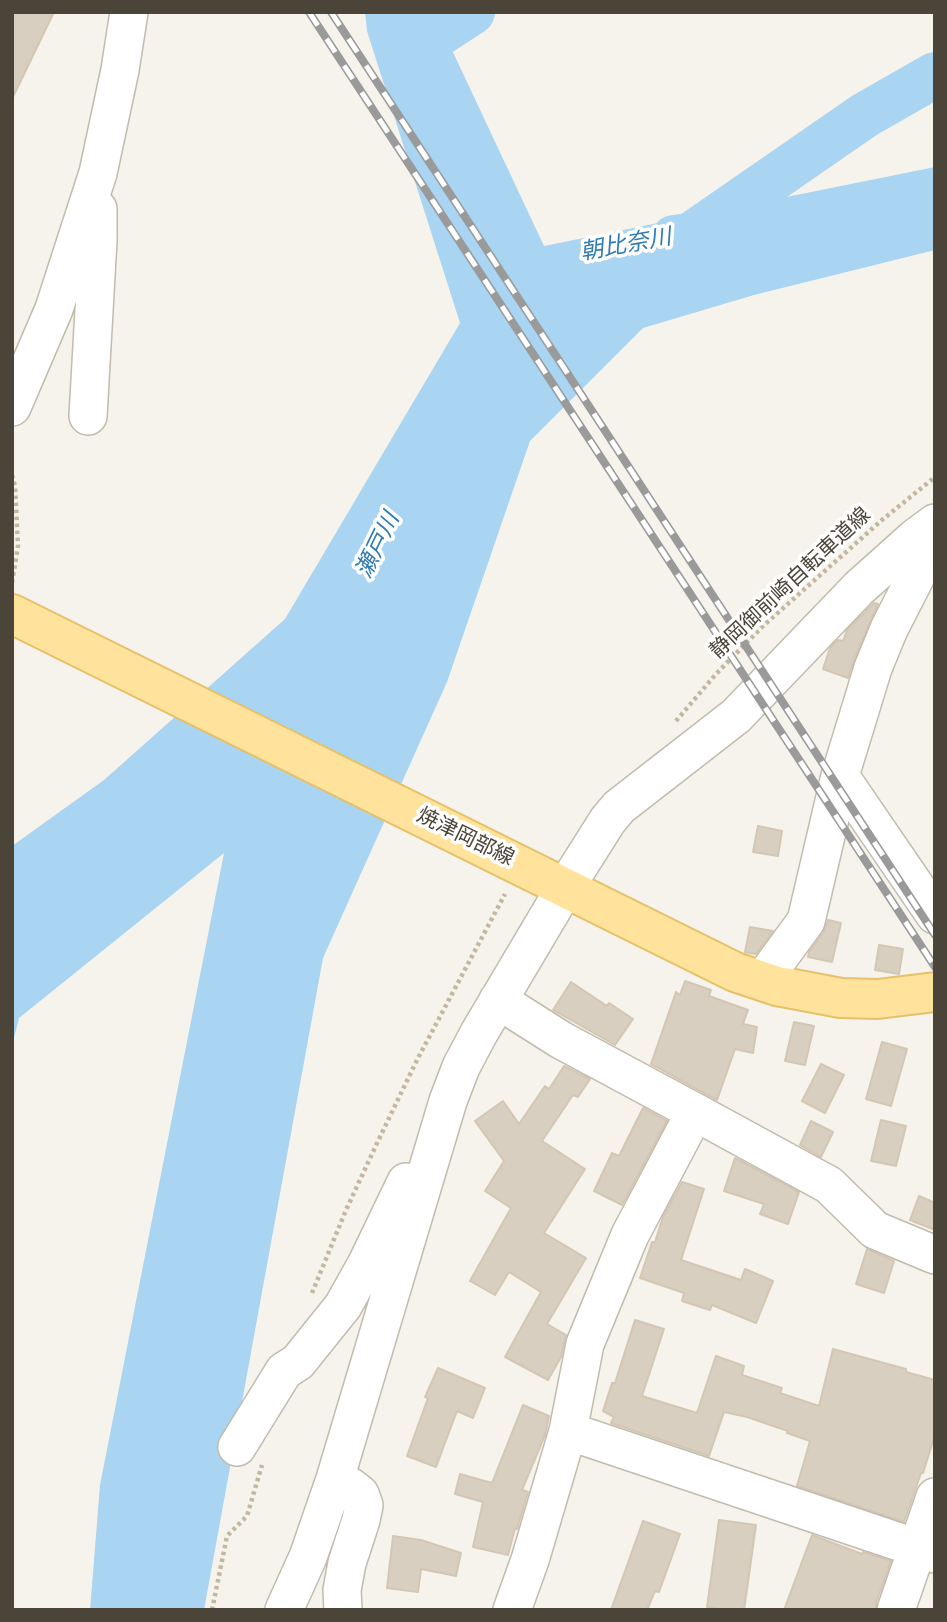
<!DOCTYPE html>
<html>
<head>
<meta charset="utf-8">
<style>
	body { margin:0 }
	#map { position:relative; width:947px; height:1622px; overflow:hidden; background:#f6f3ec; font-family:"Nunito Sans",sans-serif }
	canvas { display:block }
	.frame { position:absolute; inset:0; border:14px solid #4b4439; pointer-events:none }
</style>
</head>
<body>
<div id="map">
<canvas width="947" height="1622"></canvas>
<div class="frame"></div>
</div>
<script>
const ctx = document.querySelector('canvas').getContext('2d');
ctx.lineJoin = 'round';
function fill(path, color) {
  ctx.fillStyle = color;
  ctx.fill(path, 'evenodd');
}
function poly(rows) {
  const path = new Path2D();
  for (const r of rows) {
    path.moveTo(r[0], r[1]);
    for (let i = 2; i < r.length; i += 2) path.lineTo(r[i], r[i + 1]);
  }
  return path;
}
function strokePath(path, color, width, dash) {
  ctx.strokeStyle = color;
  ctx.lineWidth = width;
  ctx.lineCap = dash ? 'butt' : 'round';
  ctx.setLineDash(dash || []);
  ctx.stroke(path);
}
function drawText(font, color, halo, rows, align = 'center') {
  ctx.font = font + ' "Nunito Sans","Noto Sans JP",sans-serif';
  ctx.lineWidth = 7;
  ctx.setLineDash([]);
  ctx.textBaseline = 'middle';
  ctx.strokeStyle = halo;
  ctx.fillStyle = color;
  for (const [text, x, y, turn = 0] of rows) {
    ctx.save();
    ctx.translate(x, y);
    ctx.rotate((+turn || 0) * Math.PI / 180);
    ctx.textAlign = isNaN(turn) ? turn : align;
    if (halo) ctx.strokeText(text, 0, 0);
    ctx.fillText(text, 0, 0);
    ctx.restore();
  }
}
const water = poly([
	[365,12,443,12,451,48,544,246,935,167,935,250,754,295,643,328,530,441,447,682,323,958,204,1610,90,1610,100,1485,224,853,19,1018,12,1046,12,846,104,780,285,619,460,323,367,31]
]);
const river = poly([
	[415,49,472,12],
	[674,238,690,236,865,115,935,75]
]);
const building = poly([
	[12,12,54,12,12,99,12,12],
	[874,603,878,604,854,660,848,678,823,669,830,648,838,640,843,641,847,630,874,603],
	[758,826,782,831,778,856,753,852,758,826],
	[828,920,841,923,832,962,808,957,809,952,823,933,828,920],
	[750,927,773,931,756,954,745,952,750,927],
	[879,945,903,949,899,974,875,970,879,945],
	[685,981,711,990,709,996,748,1010,743,1024,757,1027,753,1053,735,1049,717,1100,651,1064,676,992,680,995,685,981],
	[571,982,607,1006,609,1003,633,1019,615,1045,553,1010,571,982],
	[794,1022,814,1026,805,1065,785,1061,794,1022],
	[882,1042,907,1049,891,1106,866,1099,882,1042],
	[821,1064,844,1075,825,1113,802,1101,821,1064],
	[564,1066,590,1079,578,1097,573,1095,542,1141,585,1169,544,1233,586,1258,547,1324,566,1335,561,1357,548,1380,505,1357,541,1292,509,1272,495,1295,470,1281,511,1208,485,1191,504,1161,475,1121,503,1101,519,1124,545,1086,549,1089,564,1066],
	[643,1108,667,1121,622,1205,594,1191,612,1153,619,1156,643,1108],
	[881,1120,906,1126,896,1166,871,1161,881,1120],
	[811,1121,833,1132,821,1157,800,1145,811,1121],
	[735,1158,799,1192,788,1224,760,1214,764,1204,724,1191,735,1158],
	[682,1182,704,1189,681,1260,741,1280,745,1269,773,1281,756,1323,712,1305,710,1310,682,1301,684,1293,640,1278,652,1242,655,1242,663,1217,682,1182],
	[919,1196,935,1203,935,1230,910,1220,919,1196],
	[867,1249,894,1261,884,1293,856,1284,867,1249],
	[635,1320,664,1329,642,1396,697,1413,716,1356,744,1366,742,1375,782,1388,780,1393,819,1406,833,1349,906,1369,906,1372,935,1380,935,1435,923,1473,921,1473,904,1522,797,1486,810,1441,787,1433,788,1431,747,1417,724,1412,709,1456,611,1423,614,1417,603,1411,612,1383,615,1383,635,1320],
	[438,1368,485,1388,473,1418,457,1411,436,1467,407,1456,428,1398,425,1397,438,1368],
	[523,1405,549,1416,545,1435,522,1490,528,1492,517,1529,515,1528,508,1555,473,1547,483,1502,455,1494,460,1474,492,1483,523,1405],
	[719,1520,756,1525,744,1610,725,1610,707,1607,719,1520],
	[643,1521,680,1534,659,1592,655,1591,647,1610,611,1610,643,1521],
	[812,1535,862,1554,863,1552,891,1561,876,1603,876,1610,784,1610,812,1535],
	[393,1536,421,1540,461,1553,456,1576,421,1569,418,1592,387,1588,393,1536]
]);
const path = poly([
	[12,475,15,486,18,546,12,583],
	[676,721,716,674,762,627,882,520,935,477],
	[312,1293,346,1210,379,1139,417,1060,505,894],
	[212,1610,227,1536,247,1516,262,1465]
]);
const minor = poly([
	[12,407,54,309,98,173,120,70,129,12],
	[88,416,98,240,98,209],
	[840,776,873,668,889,629,935,539],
	[762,981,806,921,840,776,935,915],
	[498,1000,561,1040,695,1112,829,1185,875,1230,935,1255],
	[568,1431,935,1554],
	[237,1447,284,1371,298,1362,343,1306,367,1263,406,1182],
	[335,1479,351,1487,360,1494,364,1505,361,1520,347,1563,342,1590,343,1610],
	[284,1610,308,1557,335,1479,448,1101,461,1067,479,1033,565,888,608,820,619,807,736,716,859,588,916,537,935,523],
	[512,1610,530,1560,568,1431,585,1344,630,1235,695,1112],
	[896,1610,935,1497]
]);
const major = poly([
	[12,614,735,972,777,986,841,998,878,999,935,992]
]);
const rail = poly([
	[309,12,935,967],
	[331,12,935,935]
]);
const streetNames = [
	["静岡御前崎自転車道線",791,584,-43],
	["焼津岡部線",465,838,26]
];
const waterNames = [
	["朝比奈川",626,246,-10],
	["瀬戸川",379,546,-64]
];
fill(water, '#a9d4f2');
strokePath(river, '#a9d4f2', 46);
fill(building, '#d8cfc1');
strokePath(building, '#d3c7b4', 2);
strokePath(minor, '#c2bbae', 40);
strokePath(major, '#e6c16a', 42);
strokePath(path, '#c4b79f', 4.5, [3.5, 3.5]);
strokePath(minor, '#fff', 37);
strokePath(major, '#ffe39c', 38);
strokePath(rail, '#9a9a9a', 8);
strokePath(rail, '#fff', 5, [16]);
drawText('21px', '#4b4439', '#fff', streetNames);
drawText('italic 23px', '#2e7ab2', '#fff', waterNames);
</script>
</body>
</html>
